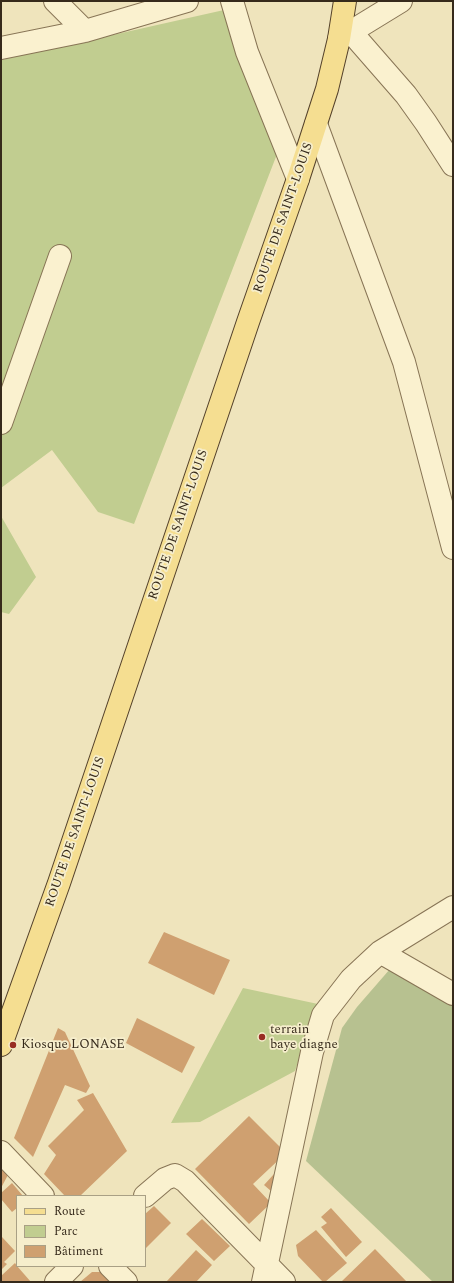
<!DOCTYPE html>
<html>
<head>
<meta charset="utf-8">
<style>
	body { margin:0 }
	#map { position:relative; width:454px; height:1283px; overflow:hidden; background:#efe4bc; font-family:Spectral,serif }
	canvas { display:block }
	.frame { position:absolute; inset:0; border:2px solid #362a1b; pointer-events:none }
	.legend { position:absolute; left:16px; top:1195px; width:130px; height:72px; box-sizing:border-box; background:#f6eecc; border:1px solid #a9a085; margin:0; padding:5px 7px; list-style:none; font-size:12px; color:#362a1b }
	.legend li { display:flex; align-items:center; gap:8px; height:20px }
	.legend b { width:20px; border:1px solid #a9a085 }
</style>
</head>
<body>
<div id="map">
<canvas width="454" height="1283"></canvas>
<div class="frame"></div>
<ul class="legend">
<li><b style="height:5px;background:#f5de91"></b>Route</li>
<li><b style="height:11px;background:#c1cd90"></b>Parc</li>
<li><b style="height:11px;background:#cfa070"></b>Bâtiment</li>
</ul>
</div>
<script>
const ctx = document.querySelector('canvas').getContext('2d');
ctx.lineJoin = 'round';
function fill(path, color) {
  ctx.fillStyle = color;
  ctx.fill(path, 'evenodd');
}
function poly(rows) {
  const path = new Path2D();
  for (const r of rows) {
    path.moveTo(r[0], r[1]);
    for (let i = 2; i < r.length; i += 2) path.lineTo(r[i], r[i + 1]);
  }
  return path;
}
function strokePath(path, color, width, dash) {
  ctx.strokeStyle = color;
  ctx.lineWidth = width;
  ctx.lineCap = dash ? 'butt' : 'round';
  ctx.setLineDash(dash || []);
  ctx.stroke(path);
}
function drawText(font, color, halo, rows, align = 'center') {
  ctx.font = font + ' Spectral,serif';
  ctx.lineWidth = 3.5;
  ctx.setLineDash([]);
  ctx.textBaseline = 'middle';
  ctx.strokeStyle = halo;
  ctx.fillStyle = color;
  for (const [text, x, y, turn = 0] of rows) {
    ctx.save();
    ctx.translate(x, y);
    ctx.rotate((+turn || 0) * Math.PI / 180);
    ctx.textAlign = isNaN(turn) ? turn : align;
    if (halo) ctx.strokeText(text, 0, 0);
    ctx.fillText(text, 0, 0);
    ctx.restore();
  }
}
const green = poly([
	[224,10,279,149,134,524,98,512,52,450,1,488,1,60],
	[1,516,36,577,9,614,1,612],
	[243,988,318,1004,295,1071,200,1122,171,1123]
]);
const cemetery = poly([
	[390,969,453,1006,453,1282,433,1282,306,1161,342,1028,357,1007]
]);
const building = poly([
	[164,932,230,960,214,995,148,963],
	[137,1018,195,1047,182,1073,126,1043],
	[58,1028,65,1032,90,1086,86,1093,65,1085,33,1157,14,1138],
	[93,1093,127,1151,80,1196,65,1196,44,1174,56,1155,48,1146,84,1110,77,1100],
	[249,1116,286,1153,253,1184,271,1203,249,1224,195,1169],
	[284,1163,278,1197,264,1185],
	[1,1169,9,1173,1,1188],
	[12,1183,23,1196,17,1196,17,1208,12,1212,1,1199,1,1193],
	[154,1206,171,1223,145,1249,145,1214],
	[331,1208,362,1242,346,1257,321,1227,327,1223,321,1217],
	[202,1219,230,1246,214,1261,186,1234],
	[316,1230,347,1263,325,1282,323,1282,298,1256,296,1245],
	[2,1237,15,1251,4,1262,7,1264,1,1270],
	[375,1249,407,1282,341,1282],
	[196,1250,212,1265,196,1282,166,1282],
	[15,1263,17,1266,31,1282,2,1282,1,1276],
	[92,1272,106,1272,115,1282,80,1282]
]);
const minor = poly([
	[55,1,85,31],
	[232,1,247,52,298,179],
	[351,32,406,95,426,123,453,165],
	[339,39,401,1],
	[1,48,85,31,187,1],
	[316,124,404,362,453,548],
	[1,423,60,256],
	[380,952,453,994],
	[1,1152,43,1196],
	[145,1196,165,1179,175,1175,185,1181,284,1282],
	[110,1266,126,1282],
	[56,1282,72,1266],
	[263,1282,312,1052,323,1015,351,979,380,952,453,907]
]);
const major = poly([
	[1,1045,59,883,248,322,298,179,327,89,339,39,345,1]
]);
const markers = [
	[262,1037,4,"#982c23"],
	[13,1045,4,"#982c23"]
];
const streetNames = [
	["ROUTE DE SAINT-LOUIS",284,218,-71],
	["ROUTE DE SAINT-LOUIS",179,525,-71],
	["ROUTE DE SAINT-LOUIS",76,832,-71]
];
const poiNames = [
	["terrain",270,1030],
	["baye diagne",270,1045],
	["Kiosque LONASE",21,1045]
];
fill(green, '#c1cd90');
fill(cemetery, '#b7c190');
fill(building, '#cfa070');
strokePath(minor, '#877455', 24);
strokePath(major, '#54412a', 24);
strokePath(minor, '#faf1cf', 22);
strokePath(major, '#f5de91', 22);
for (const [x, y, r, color] of markers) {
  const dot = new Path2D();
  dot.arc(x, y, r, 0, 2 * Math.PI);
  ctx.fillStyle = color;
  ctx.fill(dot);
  strokePath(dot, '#f6eecc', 1.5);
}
drawText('13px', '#362a1b', '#f6eecc', streetNames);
drawText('13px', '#362a1b', '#f6eecc', poiNames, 'left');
</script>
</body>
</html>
